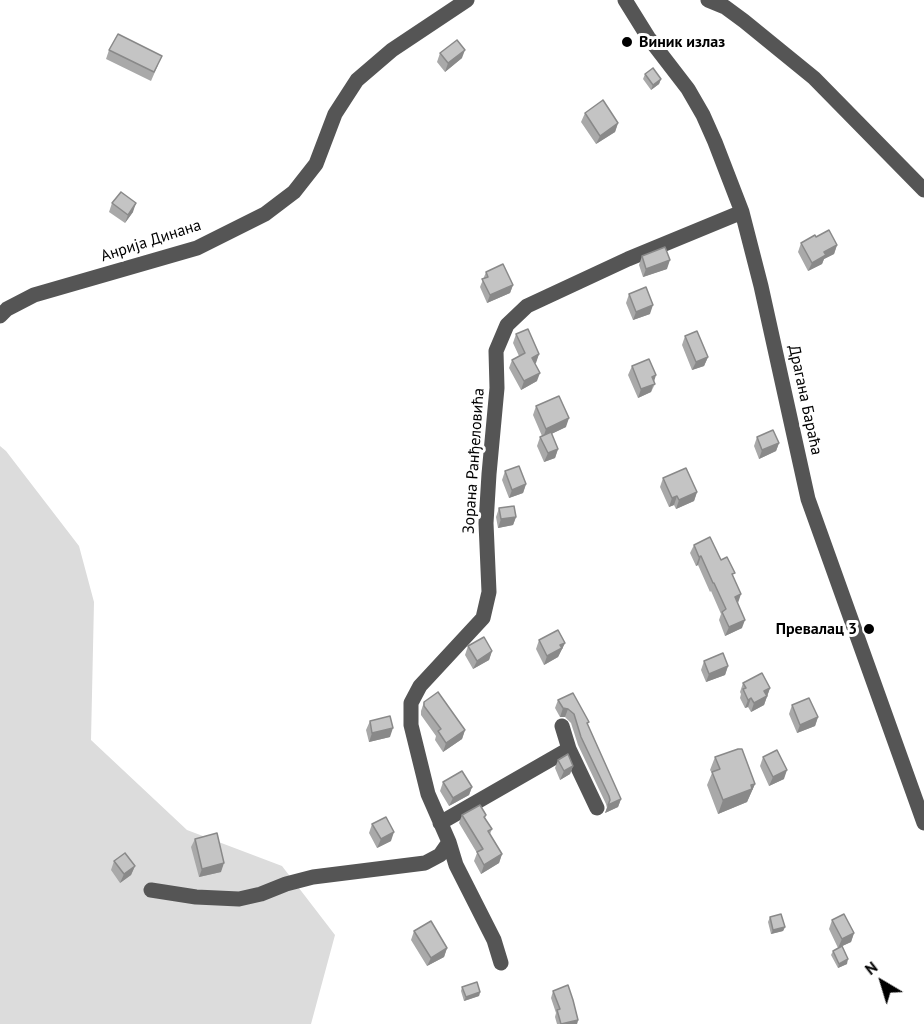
<!DOCTYPE html>
<html>
<head>
<meta charset="utf-8">
<style>
	body { margin:0 }
	#map { position:relative; width:924px; height:1024px; overflow:hidden; background:#fff; font-family:"PT Sans",sans-serif }
	canvas { display:block }
	.north { position:absolute; left:852px; top:952px; width:60px; height:60px; -webkit-text-stroke:4px #fff; paint-order:stroke; rotate:322deg; font-size:16px; font-weight:700; line-height:24px; text-align:center; color:#000 }
	.north::after { content:''; display:block; margin:auto; width:21px; height:27px; background:#000; clip-path:polygon(50% 0,100% 100%,50% 72%,0 100%) }
</style>
</head>
<body>
<div id="map">
<canvas width="924" height="1024"></canvas>
<div class="north">N</div>
</div>
<script>
const ctx = document.querySelector('canvas').getContext('2d');
ctx.lineJoin = 'round';
function fill(path, color) {
  ctx.fillStyle = color;
  ctx.fill(path, 'evenodd');
}
function poly(rows) {
  const path = new Path2D();
  for (const r of rows) {
    path.moveTo(r[0], r[1]);
    for (let i = 2; i < r.length; i += 2) path.lineTo(r[i], r[i + 1]);
  }
  return path;
}
function strokePath(path, color, width, dash) {
  ctx.strokeStyle = color;
  ctx.lineWidth = width;
  ctx.lineCap = dash ? 'butt' : 'round';
  ctx.setLineDash(dash || []);
  ctx.stroke(path);
}
function drawText(font, color, halo, rows, align = 'center') {
  ctx.font = font + ' "PT Sans",sans-serif';
  ctx.lineWidth = 6;
  ctx.setLineDash([]);
  ctx.textBaseline = 'middle';
  ctx.strokeStyle = halo;
  ctx.fillStyle = color;
  for (const [text, x, y, turn = 0] of rows) {
    ctx.save();
    ctx.translate(x, y);
    ctx.rotate((+turn || 0) * Math.PI / 180);
    ctx.textAlign = isNaN(turn) ? turn : align;
    if (halo) ctx.strokeText(text, 0, 0);
    ctx.fillText(text, 0, 0);
    ctx.restore();
  }
}
const green = poly([
	[0,446,6,451,79,546,94,602,91,740,187,830,282,866,335,935,311,1024,0,1024]
]);
const minor = poly([
	[625,0,648,37,688,89,703,115,715,142,742,212,761,286,808,499,924,823],
	[708,0,725,7,744,21,814,78,924,190],
	[0,316,7,309,34,295,197,248,265,214,294,192,316,164,335,114,357,80,392,50,467,0],
	[562,726,569,749,597,808],
	[440,823,569,749],
	[151,890,196,897,239,899,261,894,286,884,313,877,425,863,440,855,449,842],
	[501,963,494,940,456,865,449,842,428,794,411,725,411,703,420,686,483,618,489,592,486,523,489,474,497,388,496,351,507,325,527,306,628,259,742,212]
]);
const wall = poly([
	[109,50,158,65,151,81,106,59],
	[440,53,462,58,445,72,437,62],
	[645,74,661,79,659,84,651,90,643,79],
	[585,113,618,123,615,132,596,144,581,122],
	[112,203,133,212,125,223,109,212],
	[816,237,837,245,834,254,824,259,822,264,808,271,798,252,801,243],
	[642,256,667,269,643,277,639,265],
	[486,272,513,285,510,293,487,303,480,287],
	[629,294,650,314,633,320,626,303],
	[516,334,539,354,535,364,537,381,521,390,509,368,512,360,519,356,513,343],
	[685,336,708,357,704,366,692,370,682,345],
	[632,366,654,382,655,384,651,392,638,398,628,375],
	[536,406,566,427,551,434,558,449,555,458,544,462,537,446,540,437,542,436,533,415],
	[757,437,779,443,776,451,759,459,754,446],
	[505,471,526,484,523,493,509,498,502,480],
	[663,478,697,492,694,501,676,509,674,505,669,507,660,487],
	[499,508,516,517,513,525,498,528,496,517],
	[694,545,721,560,733,577,742,628,725,636,719,620,721,614,711,591,710,592,698,565,696,566,690,553],
	[539,640,565,643,558,657,544,665,536,649],
	[468,646,492,651,489,660,473,669,465,655],
	[704,661,728,666,725,675,706,682,701,670],
	[743,683,770,688,764,705,751,712,748,707,745,708,740,698,741,694,740,692],
	[558,700,588,725,621,799,618,807,605,813,607,808,606,804,578,745,571,723,565,717,560,717,555,708],
	[424,702,465,730,462,739,443,752,435,740,436,736,421,715,421,711],
	[792,705,818,717,815,726,797,733,789,714],
	[370,721,390,737,369,742,366,730],
	[715,757,755,784,747,802,718,814,707,785,712,773,710,770],
	[763,757,784,779,769,786,760,766],
	[558,760,573,766,570,774,560,780,555,768],
	[443,782,472,787,469,795,449,806,440,791],
	[462,815,486,815,485,818,492,829,490,834,502,854,499,863,481,874,474,861,477,853,459,823],
	[372,824,391,841,377,848,369,833],
	[195,839,221,872,199,877,191,847],
	[114,861,135,866,131,875,120,883,111,870],
	[770,917,785,927,783,931,771,934,768,922],
	[832,920,854,933,851,942,840,947,847,964,838,968,831,955,833,951,838,948,829,929],
	[414,931,447,948,444,957,427,966,411,940],
	[462,987,480,992,479,996,464,1001,461,991],
	[553,991,578,1020,577,1024,557,1024,555,1017,556,1013,551,998]
]);
const shadedWall = poly([
	[465,50,462,58,445,72,448,63],
	[661,79,659,84,651,90,653,85],
	[618,123,615,132,596,144,600,136],
	[136,203,133,212,125,223,128,215],
	[837,245,834,254,824,259,822,264,808,271,812,263,824,252],
	[670,260,667,269,643,277,646,269],
	[513,285,510,293,487,303,490,295],
	[653,305,650,314,633,320,636,312],
	[539,354,536,363,529,367,532,358],
	[708,357,704,366,692,370,696,362],
	[540,373,537,381,521,390,524,381],
	[656,375,651,392,638,398,641,389,652,377],
	[569,418,566,427,543,438,546,429],
	[779,443,776,451,759,459,762,450],
	[558,449,555,458,544,462,548,453],
	[526,484,523,493,509,498,512,490],
	[697,492,694,501,676,509,679,500],
	[677,496,674,505,669,507,672,498],
	[516,517,513,525,498,528,501,519],
	[701,556,698,565,696,566,699,557],
	[741,594,738,603,735,597],
	[745,620,742,628,725,636,729,627],
	[565,643,558,657,544,665,547,656,560,645],
	[492,651,489,660,473,669,477,661],
	[728,666,725,675,706,682,709,674],
	[770,688,764,705,751,712,754,703,764,691],
	[751,698,748,707,745,708,748,700],
	[563,708,568,709,565,717,560,717],
	[818,717,815,726,797,733,800,725],
	[393,728,390,737,369,742,372,733],
	[465,730,462,739,443,752,446,743],
	[573,766,570,774,560,780,564,771],
	[787,770,784,779,769,786,773,777],
	[755,784,747,802,718,814,723,800],
	[472,787,469,795,449,806,453,798],
	[621,799,618,807,605,813,608,805],
	[394,832,391,841,377,848,381,839],
	[502,854,499,863,481,874,484,865],
	[224,863,221,872,199,877,202,869],
	[135,866,131,875,120,883,124,874],
	[785,927,783,931,771,934,773,930],
	[854,933,851,942,838,948,842,939],
	[447,948,444,957,427,966,431,958],
	[848,959,847,964,838,968,839,964],
	[480,992,479,996,464,1001,466,997],
	[578,1020,577,1024,563,1024]
]);
const building = poly([
	[118,34,162,56,154,72,109,50,118,34],
	[457,40,465,50,448,63,440,53,457,40],
	[653,68,661,79,653,85,645,74,653,68],
	[603,100,618,123,600,136,585,113,603,100],
	[121,192,136,203,128,215,112,203,121,192],
	[829,230,837,245,824,252,826,255,812,263,801,243,815,235,816,237,829,230],
	[665,247,670,260,646,269,642,256,665,247],
	[503,264,513,285,490,295,482,279,488,277,486,272,503,264],
	[646,287,653,305,636,312,629,294,646,287],
	[528,329,539,354,532,358,540,373,524,381,512,360,525,353,516,334,528,329],
	[697,331,708,357,696,362,685,336,697,331],
	[649,359,656,375,652,377,655,384,641,389,632,366,649,359],
	[559,396,569,418,546,429,536,406,559,396],
	[773,430,779,443,762,450,757,437,773,430],
	[551,432,558,449,548,453,540,437,551,432],
	[519,466,526,484,512,490,505,471,519,466],
	[686,468,697,492,679,500,677,496,672,498,663,478,686,468],
	[514,506,516,517,501,519,499,508,514,506],
	[710,537,721,560,727,557,735,573,732,574,741,594,735,597,745,620,729,627,722,612,726,609,714,583,713,583,701,556,699,557,694,545,710,537],
	[558,630,565,643,560,645,562,648,547,656,539,640,558,630],
	[484,637,492,651,477,661,468,646,484,637],
	[723,653,728,666,709,674,704,661,723,653],
	[762,673,770,688,764,691,767,696,754,703,751,698,748,700,743,689,746,688,743,683,762,673],
	[438,692,465,730,446,743,438,731,441,729,424,706,424,702,438,692],
	[573,693,589,722,587,723,621,799,608,805,610,800,609,796,581,737,574,714,568,709,563,708,558,700,573,693],
	[809,698,818,717,800,725,792,705,809,698],
	[390,716,393,728,372,733,370,721,390,716],
	[738,749,742,749,755,784,751,785,752,789,723,800,712,772,720,769,715,757,738,749],
	[777,750,787,770,773,777,763,757,777,750],
	[568,754,573,766,564,771,558,760,568,754],
	[462,771,472,787,453,798,443,782,462,771],
	[480,805,486,815,484,817,492,829,488,831,502,854,484,865,477,852,483,849,462,815,480,805],
	[386,817,394,832,381,839,372,824,386,817],
	[217,833,224,863,202,869,195,839,217,833],
	[125,853,135,866,124,874,114,861,125,853],
	[781,914,785,927,773,930,770,917,781,914],
	[844,914,854,933,842,939,832,920,844,914],
	[431,921,447,948,431,958,414,931,431,921],
	[842,946,848,959,839,964,833,951,842,946],
	[477,982,480,992,466,997,462,987,477,982],
	[568,985,573,1000,578,1020,561,1024,557,1010,560,1009,553,991,568,985]
]);
const markers = [
	[627,42,6,"#000"],
	[869,629,6,"#000"]
];
const poiNames = [
	["Виник излаз",639,42],
	["Превалац 3",857,629,"right"]
];
const streetNames = [
	["Анрија Динана",151,241,-18],
	["Драгана Бараћа",805,400,78],
	["Зорана Ранђеловића",474,461,-86]
];
fill(green, '#dcdcdc');
strokePath(minor, '#555', 15);
fill(wall, '#a9a9a9');
fill(shadedWall, '#898989');
fill(building, '#c4c4c4');
strokePath(building, '#898989', 1.5);
for (const [x, y, r, color] of markers) {
  const dot = new Path2D();
  dot.arc(x, y, r, 0, 2 * Math.PI);
  ctx.fillStyle = color;
  ctx.fill(dot);
  strokePath(dot, '#fff', 2);
}
drawText('bold 16px', '#000', '#fff', poiNames, 'left');
drawText('16px', '#000', '#fff', streetNames);
</script>
</body>
</html>
